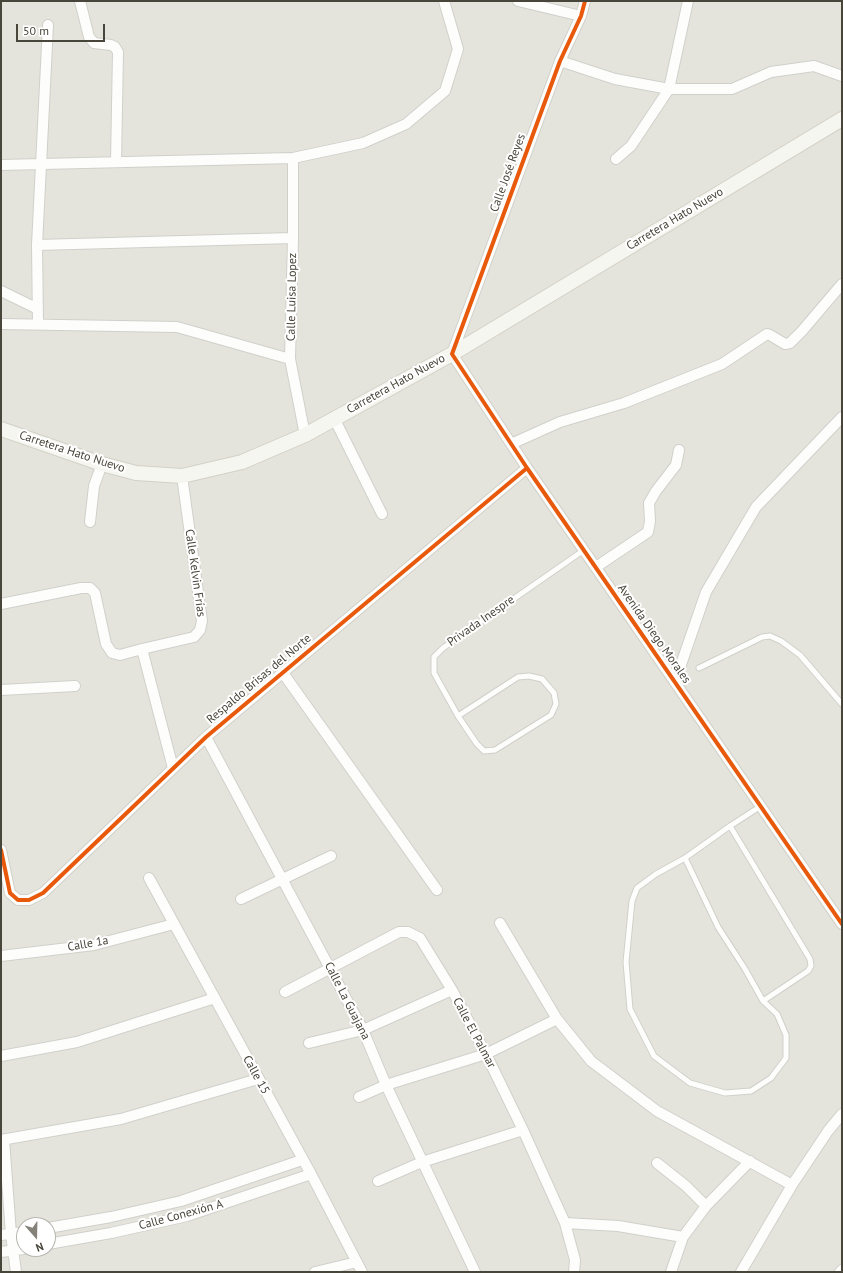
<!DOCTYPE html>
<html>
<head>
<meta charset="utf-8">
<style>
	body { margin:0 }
	#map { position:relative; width:843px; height:1273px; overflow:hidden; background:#f2f2ee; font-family:"PT Sans",sans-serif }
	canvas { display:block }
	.frame { position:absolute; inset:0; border:2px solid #48453a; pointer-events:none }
	.north { position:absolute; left:16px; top:1217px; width:40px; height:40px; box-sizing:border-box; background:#fff; border:1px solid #b6b5b0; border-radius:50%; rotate:160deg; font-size:11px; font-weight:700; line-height:16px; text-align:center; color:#48453a }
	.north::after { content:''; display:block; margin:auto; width:14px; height:18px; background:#848279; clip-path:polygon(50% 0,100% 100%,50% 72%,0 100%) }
	.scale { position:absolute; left:16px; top:24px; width:89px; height:18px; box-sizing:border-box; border:2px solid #48453a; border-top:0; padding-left:5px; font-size:12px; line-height:14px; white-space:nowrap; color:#48453a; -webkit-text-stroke:3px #fff; paint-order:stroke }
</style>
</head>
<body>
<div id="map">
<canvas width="843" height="1273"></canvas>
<div class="frame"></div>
<div class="north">N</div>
<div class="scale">50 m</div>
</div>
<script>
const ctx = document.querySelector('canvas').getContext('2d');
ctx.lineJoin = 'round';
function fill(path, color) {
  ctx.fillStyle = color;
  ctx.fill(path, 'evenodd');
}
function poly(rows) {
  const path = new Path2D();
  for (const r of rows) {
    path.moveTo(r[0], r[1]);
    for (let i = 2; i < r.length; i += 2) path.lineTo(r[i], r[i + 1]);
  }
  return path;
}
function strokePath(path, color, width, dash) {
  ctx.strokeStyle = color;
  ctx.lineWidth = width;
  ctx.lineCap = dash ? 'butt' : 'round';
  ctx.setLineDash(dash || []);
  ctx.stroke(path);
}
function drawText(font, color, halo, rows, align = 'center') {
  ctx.font = font + ' "PT Sans",sans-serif';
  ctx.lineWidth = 4;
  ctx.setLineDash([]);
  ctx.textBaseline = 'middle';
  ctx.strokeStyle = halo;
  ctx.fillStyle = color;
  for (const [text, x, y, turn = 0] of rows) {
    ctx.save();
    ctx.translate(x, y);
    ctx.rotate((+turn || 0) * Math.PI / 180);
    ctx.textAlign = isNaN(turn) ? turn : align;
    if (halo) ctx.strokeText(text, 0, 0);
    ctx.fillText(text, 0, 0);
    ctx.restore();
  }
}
const residential = poly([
	[1,1,842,1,842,1272,1,1272],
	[24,1225,48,1225,48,1249,24,1249]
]);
const service = poly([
	[699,668,752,642,762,637,770,636,781,641,800,655,842,704],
	[458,716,518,677,529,676,542,679,554,693,556,704,551,715,495,750,484,751,477,744,458,716,434,673,434,657,443,648,584,550],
	[730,826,810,959,811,966,808,971,763,1001],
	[685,858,718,927,745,969,763,1001,777,1014,786,1035,786,1058,771,1078,751,1091,725,1093,690,1083,654,1056,630,1009,626,962,632,901,637,888,656,874,685,858,730,826,761,806]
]);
const minor = poly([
	[80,1,89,37,94,43,111,45,115,47,118,52,116,162],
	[518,1,581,16],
	[585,1,581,16,560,61,452,354,527,468,842,924],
	[560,61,615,79,669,89,732,89,771,72,814,66,842,76],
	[293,158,293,238,290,359,305,435],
	[616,159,631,146,669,89,688,1],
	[1,165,293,158,363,143,406,124,445,91,458,49,444,1],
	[37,245,293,238],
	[1,291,38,309],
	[1,324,177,327,290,359],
	[38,324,37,245,48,25],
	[334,418,382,514],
	[511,444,560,422,624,403,722,364,767,334,770,335,785,344,790,343,802,331,842,284],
	[90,522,94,486,102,464],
	[596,567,648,532,650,521,649,503,656,491,676,465,679,450],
	[1,604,81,588,90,588,95,593,106,644,112,653,120,655,142,649,194,637,200,630,202,621,182,476],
	[142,649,173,768],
	[283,673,437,890],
	[675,682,706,592,756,507,842,417],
	[1,690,75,686],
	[206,737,363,1030,386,1085,475,1272],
	[1,850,10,893,18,900,29,900,43,893,206,737,527,468],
	[149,878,311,1174,362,1272],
	[241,899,331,856],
	[500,923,557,1019,591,1061,657,1111,792,1185],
	[1,956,94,945,174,924],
	[285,992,399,932,408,932,420,938,452,990,486,1054,523,1130,565,1223,575,1260,574,1272],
	[309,1043,363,1030,452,990],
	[1,1056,77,1042,215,998],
	[359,1097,386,1085,486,1054,557,1019],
	[1,1140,121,1119,258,1079],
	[4,1140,11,1234,16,1272],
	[657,1163,686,1186,706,1206],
	[378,1181,422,1162,523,1130],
	[565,1223,618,1226,683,1237],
	[48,1228,111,1217,181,1201,302,1160],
	[1,1235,24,1232],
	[48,1244,111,1233,187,1216,311,1174],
	[1,1252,24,1249],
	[315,1272,357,1262],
	[671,1272,683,1237,706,1206,750,1161],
	[741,1272,792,1185,828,1131,842,1114],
	[840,1272,842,1270]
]);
const secondary = poly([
	[1,429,102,464,136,473,182,476,242,462,305,435,452,354,842,119]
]);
const cycleway = poly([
	[585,1,581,16,560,61,452,354,527,468,842,924],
	[1,850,10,893,18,900,29,900,43,893,206,737,527,468]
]);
const streetNames = [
	["Calle José Reyes",508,173,-70],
	["Carretera Hato Nuevo",675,219,-31],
	["Calle Luisa Lopez",292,297,-89],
	["Carretera Hato Nuevo",396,384,-29],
	["Carretera Hato Nuevo",72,452,18],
	["Calle Kelvin Frías",195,573,82],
	["Privada Inespre",481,621,-35],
	["Avenida Diego Morales",654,634,55],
	["Respaldo Brisas del Norte",259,679,-40],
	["Calle 1a",88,944,-10],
	["Calle La Guajana",347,1001,63],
	["Calle El Palmar",474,1033,62],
	["Calle 15",256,1075,61],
	["Calle Conexión A",181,1215,-15]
];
fill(residential, '#e5e4dc');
strokePath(service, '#d0d0cb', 7);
strokePath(minor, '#d0d0cb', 12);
strokePath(secondary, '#d2d1c7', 16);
strokePath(service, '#fdfdfc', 5);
strokePath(minor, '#fdfdfc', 10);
strokePath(secondary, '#f6f6f1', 14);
strokePath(cycleway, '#e8590c', 4);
drawText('12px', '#48453a', '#fff', streetNames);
</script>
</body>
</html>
